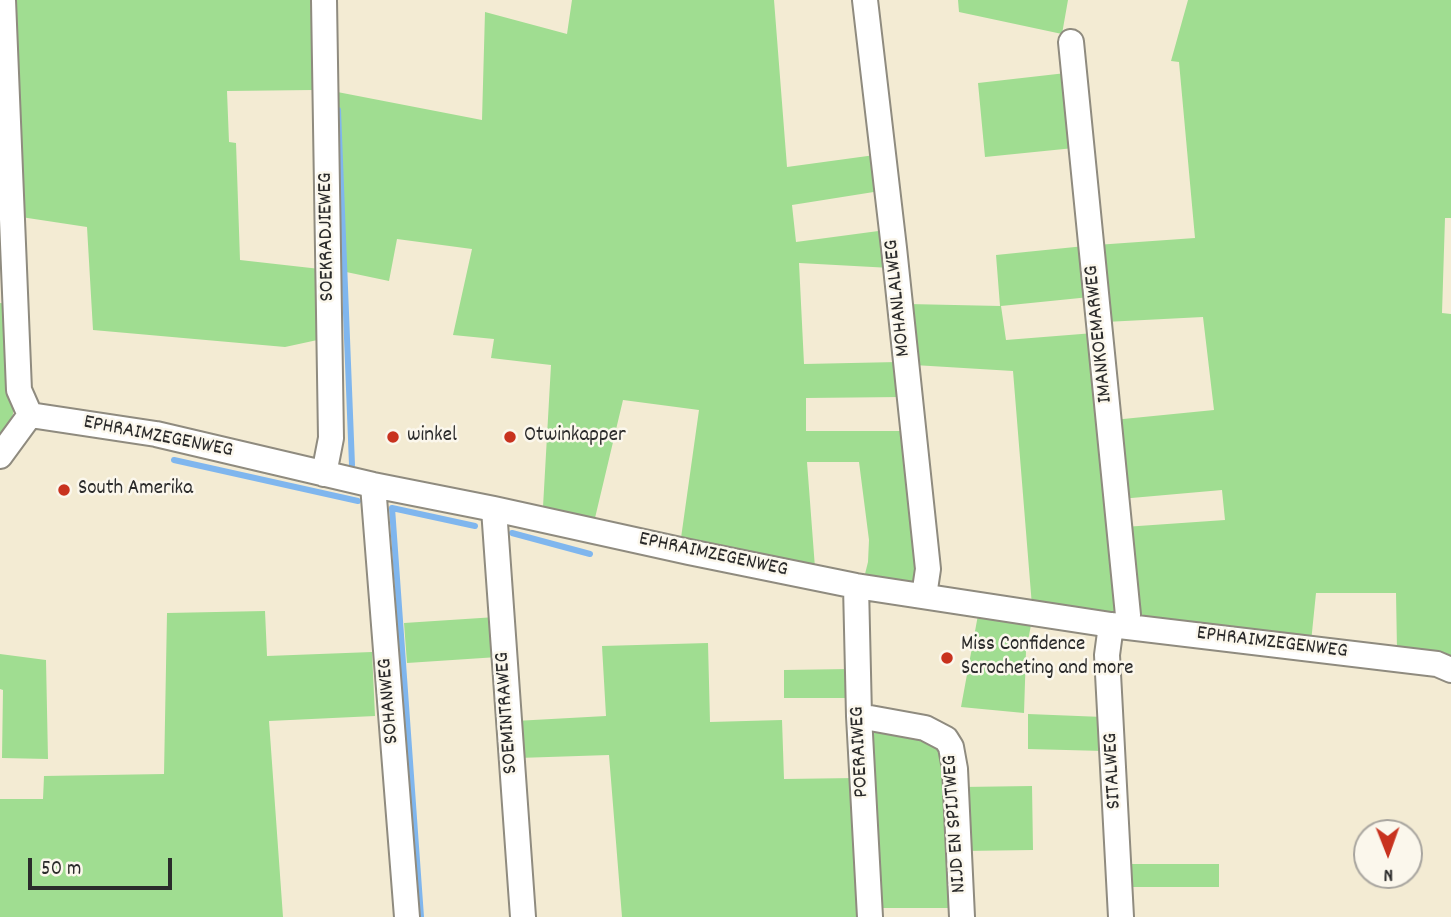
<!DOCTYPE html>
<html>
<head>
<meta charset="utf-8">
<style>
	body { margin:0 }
	#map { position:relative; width:1451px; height:917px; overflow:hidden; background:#f3ebd3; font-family:Dekko,sans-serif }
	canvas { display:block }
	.north { position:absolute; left:1353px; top:819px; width:70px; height:70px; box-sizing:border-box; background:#fbf7ec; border:2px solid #a8a59f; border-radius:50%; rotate:179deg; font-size:19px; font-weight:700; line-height:28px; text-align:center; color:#2b2b2b }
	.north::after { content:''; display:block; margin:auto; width:24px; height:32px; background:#c8321e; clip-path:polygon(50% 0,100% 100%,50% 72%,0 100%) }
	.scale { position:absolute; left:28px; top:858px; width:144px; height:32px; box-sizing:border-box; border:4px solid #2b2b2b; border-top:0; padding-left:9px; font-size:21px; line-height:24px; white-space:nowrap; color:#2b2b2b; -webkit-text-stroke:5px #fbf7ec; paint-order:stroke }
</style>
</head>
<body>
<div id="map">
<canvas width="1451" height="917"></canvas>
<div class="north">N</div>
<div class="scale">50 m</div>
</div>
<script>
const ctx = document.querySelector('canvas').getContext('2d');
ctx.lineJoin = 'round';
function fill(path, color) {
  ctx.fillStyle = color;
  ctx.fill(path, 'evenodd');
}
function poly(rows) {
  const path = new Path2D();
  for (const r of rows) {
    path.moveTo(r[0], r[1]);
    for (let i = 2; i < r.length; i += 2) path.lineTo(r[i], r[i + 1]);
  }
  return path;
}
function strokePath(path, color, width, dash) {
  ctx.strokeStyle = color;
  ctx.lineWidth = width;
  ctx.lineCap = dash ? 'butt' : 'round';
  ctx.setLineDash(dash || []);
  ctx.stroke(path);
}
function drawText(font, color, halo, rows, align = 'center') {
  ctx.font = font + ' Dekko,sans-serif';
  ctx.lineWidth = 5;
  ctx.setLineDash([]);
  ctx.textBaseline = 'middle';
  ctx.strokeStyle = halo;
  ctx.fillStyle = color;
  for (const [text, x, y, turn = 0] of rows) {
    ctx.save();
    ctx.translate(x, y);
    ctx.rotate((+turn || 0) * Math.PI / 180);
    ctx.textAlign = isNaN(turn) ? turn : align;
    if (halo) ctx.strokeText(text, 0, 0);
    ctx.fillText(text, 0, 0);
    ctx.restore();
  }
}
const green = poly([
	[12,0,312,0,313,90,227,91,229,142,236,143,240,260,320,269,322,339,285,347,93,330,87,227,21,217],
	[572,0,774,0,787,167,875,155,880,191,792,205,796,242,886,230,891,268,799,263,804,364,898,362,902,397,806,398,806,431,906,431,922,571,913,585,864,578,868,562,869,540,859,462,807,462,815,568,681,538,699,410,623,400,595,518,543,507,551,365,491,358,494,339,453,335,472,249,397,239,389,281,332,269,327,90,482,120,485,12,567,34],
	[958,0,1068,0,1062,34,959,12],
	[1188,0,1451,0,1451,218,1445,218,1442,313,1451,314,1451,658,1397,650,1396,593,1316,593,1311,642,1135,616,1124,527,1225,520,1222,490,1120,499,1113,420,1214,410,1203,317,1105,322,1096,245,1195,238,1179,62,1171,61],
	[1066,73,1074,148,985,157,978,83],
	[1085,246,1090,297,1001,306,1006,340,1094,333,1118,615,1032,606,1013,371,914,365,908,304,1000,306,996,255],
	[0,303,10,304,13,403,13,414,10,422,0,439],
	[265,611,267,656,372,652,375,716,269,721,283,917,0,917,0,799,43,799,44,776,164,774,167,613],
	[978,615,1031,625,1026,651,1024,713,961,707],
	[496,617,498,657,407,663,404,623],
	[708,643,710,722,782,720,784,779,856,778,863,917,622,917,609,755,518,758,515,721,606,716,602,646],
	[0,654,46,660,48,759,2,758,3,690,0,689],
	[850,669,851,698,784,698,784,670],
	[1028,714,1103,717,1104,751,1028,749],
	[870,726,906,729,945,748,956,908,876,908],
	[1032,786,1033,850,963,851,962,787],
	[1125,864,1219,864,1219,887,1125,887]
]);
const stream = poly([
	[338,110,352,465],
	[174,460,358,501],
	[512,533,590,554],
	[421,917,392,508,475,526]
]);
const minor = poly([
	[3,0,19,390,30,415],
	[324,0,331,438,324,474],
	[865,0,894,248,928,569,924,596],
	[1071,42,1128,615,1125,626],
	[0,456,30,415,156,434,373,485,494,509,689,552,856,586,1111,625,1437,664,1451,670],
	[373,485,407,917],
	[494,509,523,917],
	[856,586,859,716,870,917],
	[1111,625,1107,655,1121,917],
	[859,716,925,728,946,739,951,747,955,769,962,917]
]);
const markers = [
	[393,437,7,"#c8321e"],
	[510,437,7,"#c8321e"],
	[64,490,7,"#c8321e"],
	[947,658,7,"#c8321e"]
];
const streetNames = [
	["SOEKRADJIEWEG",328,237,-91],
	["MOHANLALWEG",899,298,-96],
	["IMANKOEMARWEG",1100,334,-96],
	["EPHRAIMZEGENWEG",158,438,11],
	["EPHRAIMZEGENWEG",713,556,12],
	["EPHRAIMZEGENWEG",1272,644,7],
	["SOHANWEG",390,701,-95],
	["SOEMINTRAWEG",508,713,-94],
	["POERAIWEG",861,752,-93],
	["SITALWEG",1114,771,-93],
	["NIJD EN SPIJTWEG",956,824,-94]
];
const poiNames = [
	["winkel",407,437],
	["Otwinkapper",524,437],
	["South Amerika",78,490],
	["Miss Confidence",961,646],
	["Scrocheting and more",961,670]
];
fill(green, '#a0dd91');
strokePath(stream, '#7fb6ee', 6);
strokePath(minor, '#8f8b7f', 28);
strokePath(minor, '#fff', 24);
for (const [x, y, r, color] of markers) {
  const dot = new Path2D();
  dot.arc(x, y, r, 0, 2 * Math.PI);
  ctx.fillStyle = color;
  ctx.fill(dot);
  strokePath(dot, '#fbf7ec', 2.5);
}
drawText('21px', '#2b2b2b', '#fbf7ec', streetNames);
drawText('21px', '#2b2b2b', '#fbf7ec', poiNames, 'left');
</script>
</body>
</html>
